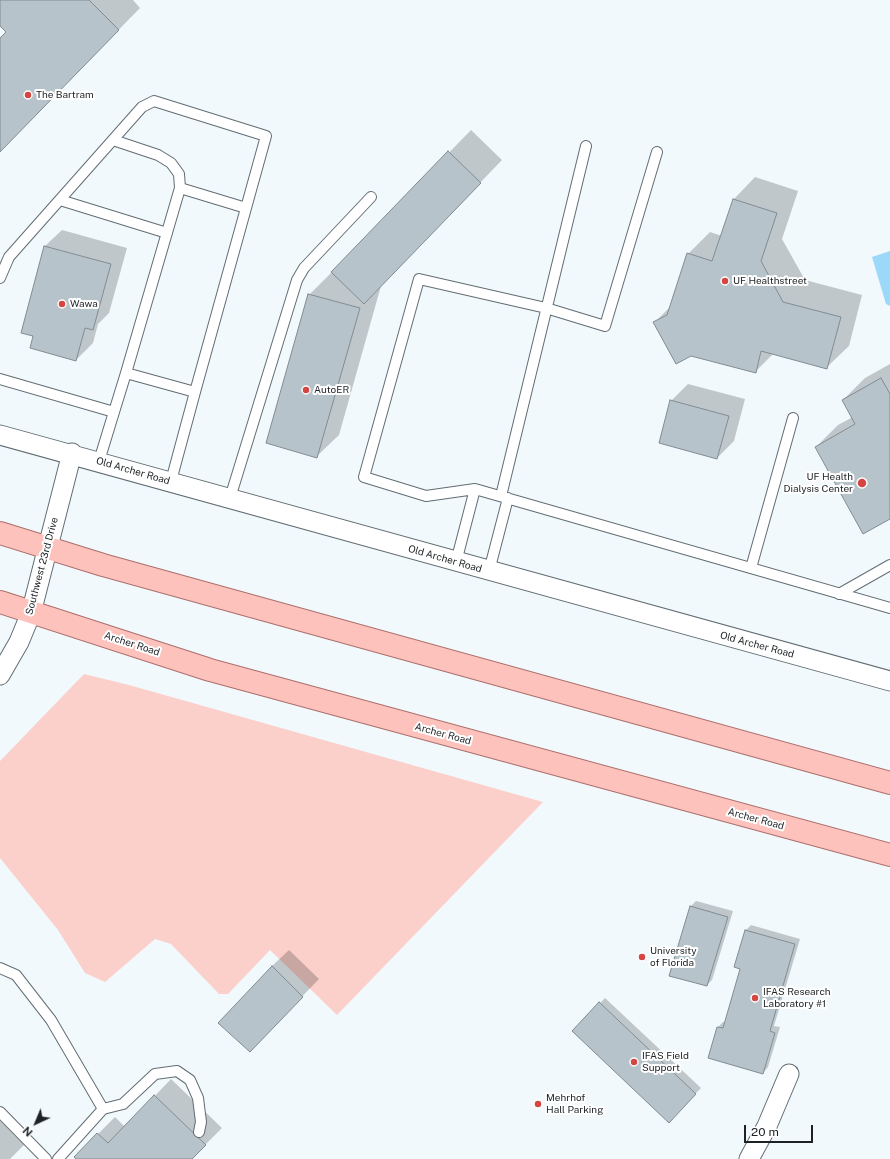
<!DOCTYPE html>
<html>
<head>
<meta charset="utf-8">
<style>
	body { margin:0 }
	#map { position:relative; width:890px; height:1159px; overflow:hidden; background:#f1f9fd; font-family:"Public Sans",sans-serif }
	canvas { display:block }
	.north { position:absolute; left:16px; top:1103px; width:40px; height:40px; -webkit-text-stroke:3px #fff; paint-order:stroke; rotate:224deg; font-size:11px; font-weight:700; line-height:16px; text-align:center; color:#1d2225 }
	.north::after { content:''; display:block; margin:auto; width:14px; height:18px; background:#1d2225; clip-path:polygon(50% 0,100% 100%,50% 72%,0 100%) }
	.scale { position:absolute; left:744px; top:1125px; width:69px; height:18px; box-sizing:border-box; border:2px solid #1d2225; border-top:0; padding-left:5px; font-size:12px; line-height:14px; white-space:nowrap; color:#1d2225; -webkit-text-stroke:3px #fff; paint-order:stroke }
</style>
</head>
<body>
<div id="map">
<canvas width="890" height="1159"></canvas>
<div class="north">N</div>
<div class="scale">20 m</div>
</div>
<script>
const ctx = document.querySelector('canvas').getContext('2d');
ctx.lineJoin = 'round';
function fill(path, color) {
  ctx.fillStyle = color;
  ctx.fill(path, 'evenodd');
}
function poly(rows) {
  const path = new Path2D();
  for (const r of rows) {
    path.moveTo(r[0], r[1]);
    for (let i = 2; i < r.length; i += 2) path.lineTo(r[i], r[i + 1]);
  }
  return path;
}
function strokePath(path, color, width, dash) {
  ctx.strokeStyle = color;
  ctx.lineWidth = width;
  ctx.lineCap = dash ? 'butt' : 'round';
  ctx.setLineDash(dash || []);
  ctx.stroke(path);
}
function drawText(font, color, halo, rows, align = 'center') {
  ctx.font = font + ' "Public Sans",sans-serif';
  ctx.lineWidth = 4;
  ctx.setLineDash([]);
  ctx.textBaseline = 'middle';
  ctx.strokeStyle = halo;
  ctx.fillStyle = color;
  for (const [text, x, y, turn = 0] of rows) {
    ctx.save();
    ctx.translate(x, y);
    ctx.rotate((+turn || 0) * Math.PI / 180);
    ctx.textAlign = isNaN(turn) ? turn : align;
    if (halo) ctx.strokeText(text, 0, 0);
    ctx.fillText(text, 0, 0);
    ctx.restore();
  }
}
const green = poly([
	[84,674,129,685,543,802,337,1015,270,950,228,994,219,994,171,944,155,939,105,982,85,973,58,930,0,858,0,761]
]);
const water = poly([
	[890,251,890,306,886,304,872,257]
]);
const shadow = poly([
	[0,0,133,0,140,8,0,151,0,39,7,32,0,25],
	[471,130,502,160,381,286,339,435,317,456,309,295,331,273,335,274,333,272],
	[755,177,798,191,782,239,805,280,862,295,849,346,827,367,774,353,755,372,655,322,671,306,688,254,710,232,722,236,734,199],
	[62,230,127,248,109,313,98,324,93,343,76,360,45,246],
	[890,364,890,518,816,447,838,425,853,417,843,400,865,378],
	[688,384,745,399,734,441,717,458,671,401],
	[696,901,733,911,712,980,707,985,690,907],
	[751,925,800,939,774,1026,780,1027,768,1067,763,1073,718,1027,723,1022,725,1022,741,968,746,930],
	[289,950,319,979,266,1034,272,966],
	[605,998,701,1088,669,1121,574,1030],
	[171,1079,222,1128,191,1159,78,1159,75,1157,115,1117,125,1127],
	[0,1118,26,1143,10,1159,0,1159]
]);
const building = poly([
	[0,0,89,0,119,30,0,152,0,38,6,32,0,26,0,0],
	[448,151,481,183,364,304,331,272,448,151],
	[733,199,777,213,761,261,783,302,841,317,827,369,761,351,756,373,691,356,676,364,653,322,667,315,687,253,712,261,733,199],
	[44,246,111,264,93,330,85,328,76,361,30,348,33,336,21,333,44,246],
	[308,294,360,308,317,458,266,443,308,294],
	[881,378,890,394,890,519,863,534,815,447,855,424,842,400,881,378],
	[670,400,729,416,717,459,659,443,670,400],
	[690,906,728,917,707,986,669,976,690,906],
	[745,930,795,944,770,1031,775,1033,763,1074,708,1058,717,1027,723,1028,740,969,734,967,745,930],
	[272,966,303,997,250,1052,218,1023,272,966],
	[599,1002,696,1094,669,1123,572,1031,599,1002],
	[154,1095,206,1145,192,1159,76,1159,74,1157,97,1133,108,1143,154,1095]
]);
const service = poly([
	[113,140,158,155,171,163,179,174,180,188,126,373],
	[657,152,605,326,546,308,419,279,364,477,426,496,475,489,890,608],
	[180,188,246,208],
	[60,200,167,233],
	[0,278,9,257,142,107,154,101,266,136,195,392],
	[0,379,114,412,126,373,195,392,171,481],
	[99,461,114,412],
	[501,496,586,146],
	[230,498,297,280,304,268,371,197],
	[456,562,475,489],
	[751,568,793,418],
	[489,571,508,498],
	[839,594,890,565],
	[0,968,16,975,51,1020,103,1109,58,1159],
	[103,1109,123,1104,155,1074,177,1071,190,1080,198,1098,201,1122,199,1132],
	[0,1112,46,1159]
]);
const minor = poly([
	[0,435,890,681],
	[0,675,19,642,31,613,72,453],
	[749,1159,767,1126,789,1074]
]);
const primary = poly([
	[0,533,103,565,890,783],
	[0,602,210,670,890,855]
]);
const markers = [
	[28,95,4,"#d54643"],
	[725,281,4,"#d54643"],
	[62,304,4,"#d54643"],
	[306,390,4,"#d54643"],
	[862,483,5,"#d54643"],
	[642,957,4,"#d54643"],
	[755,998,4,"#d54643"],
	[634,1062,4,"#d54643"],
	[538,1104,4,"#d54643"]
];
const poiNames = [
	["The Bartram",36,95],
	["UF Healthstreet",733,281],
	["Wawa",70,304],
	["AutoER",314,390],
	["UF Health",853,477,"right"],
	["Dialysis Center",853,489,"right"],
	["University",650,951],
	["of Florida",650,963],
	["IFAS Research",763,992],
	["Laboratory #1",763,1004],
	["IFAS Field",642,1056],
	["Support",642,1068],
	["Mehrhof",546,1098],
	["Hall Parking",546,1110]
];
const streetNames = [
	["Old Archer Road",133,471,16],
	["Old Archer Road",445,559,16],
	["Southwest 23rd Drive",42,566,-75],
	["Archer Road",132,644,18],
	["Old Archer Road",757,645,15],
	["Archer Road",443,734,15],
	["Archer Road",756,819,15]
];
fill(green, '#fbd0cb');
fill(water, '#9cd8fa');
fill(shadow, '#0003');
fill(building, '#b7c3ca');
strokePath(building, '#808b92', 1);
strokePath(service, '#626d73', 12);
strokePath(minor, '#626d73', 21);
strokePath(primary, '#ad6f6b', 24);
strokePath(service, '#fff', 10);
strokePath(minor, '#fff', 19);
strokePath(primary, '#fdc2bc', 22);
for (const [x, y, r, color] of markers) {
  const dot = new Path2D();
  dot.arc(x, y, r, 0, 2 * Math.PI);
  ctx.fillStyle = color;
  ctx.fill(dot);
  strokePath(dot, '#fff', 1.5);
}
drawText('10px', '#1d2225', '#fff', poiNames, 'left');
drawText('10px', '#1d2225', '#fff', streetNames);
</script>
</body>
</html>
